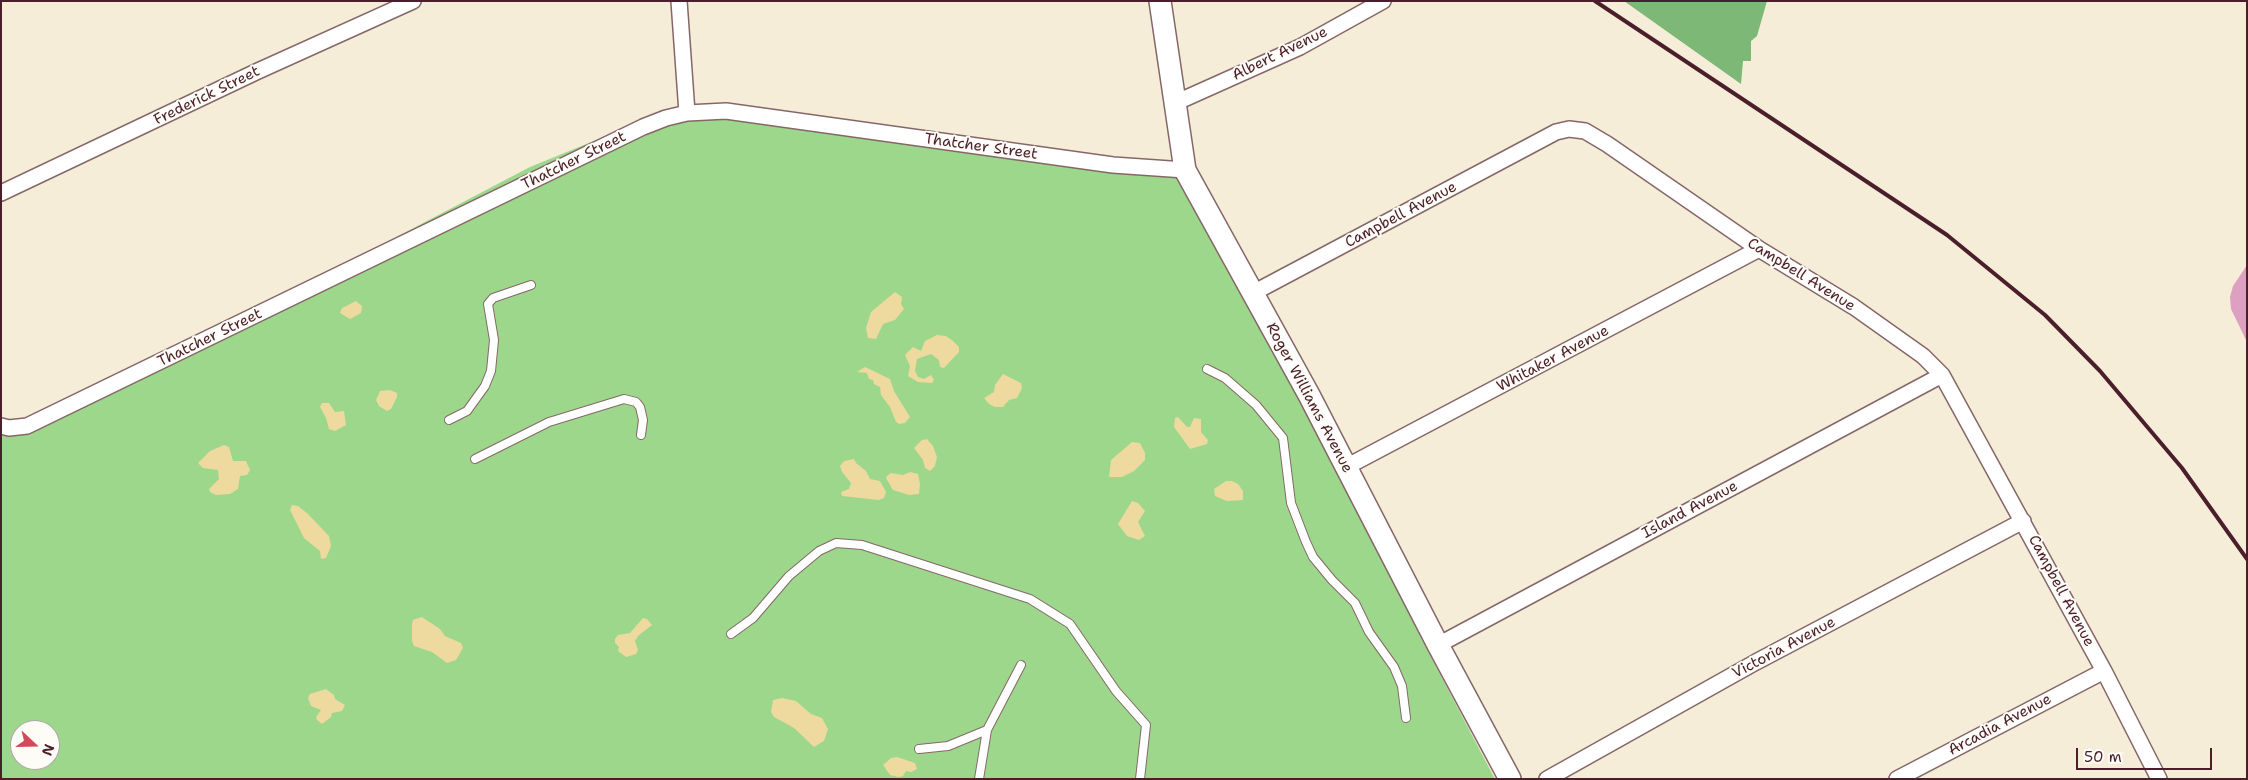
<!DOCTYPE html>
<html>
<head>
<meta charset="utf-8">
<style>
	body { margin:0 }
	#map { position:relative; width:2248px; height:780px; overflow:hidden; background:#f6edd9; font-family:"Shantell Sans",sans-serif }
	canvas { display:block }
	.frame { position:absolute; inset:0; border:2px solid #4a1f2b; pointer-events:none }
	.north { position:absolute; left:10px; top:720px; width:50px; height:50px; box-sizing:border-box; background:#fdfcf7; border:1px solid #b5a4a5; border-radius:50%; rotate:111deg; font-size:14px; font-weight:700; line-height:20px; text-align:center; color:#4a1f2b }
	.north::after { content:''; display:block; margin:auto; width:18px; height:22px; background:#d1495b; clip-path:polygon(50% 0,100% 100%,50% 72%,0 100%) }
	.scale { position:absolute; left:2076px; top:748px; width:136px; height:22px; box-sizing:border-box; border:2px solid #4a1f2b; border-top:0; padding-left:6px; font-size:15px; line-height:18px; white-space:nowrap; color:#4a1f2b; -webkit-text-stroke:4px #fdfcf7; paint-order:stroke }
</style>
</head>
<body>
<div id="map">
<canvas width="2248" height="780"></canvas>
<div class="frame"></div>
<div class="north">N</div>
<div class="scale">50 m</div>
</div>
<script>
const ctx = document.querySelector('canvas').getContext('2d');
ctx.lineJoin = 'round';
function fill(path, color) {
  ctx.fillStyle = color;
  ctx.fill(path, 'evenodd');
}
function poly(rows) {
  const path = new Path2D();
  for (const r of rows) {
    path.moveTo(r[0], r[1]);
    for (let i = 2; i < r.length; i += 2) path.lineTo(r[i], r[i + 1]);
  }
  return path;
}
function strokePath(path, color, width, dash) {
  ctx.strokeStyle = color;
  ctx.lineWidth = width;
  ctx.lineCap = dash ? 'butt' : 'round';
  ctx.setLineDash(dash || []);
  ctx.stroke(path);
}
function drawText(font, color, halo, rows, align = 'center') {
  ctx.font = font + ' "Shantell Sans",sans-serif';
  ctx.lineWidth = 4;
  ctx.setLineDash([]);
  ctx.textBaseline = 'middle';
  ctx.strokeStyle = halo;
  ctx.fillStyle = color;
  for (const [text, x, y, turn = 0] of rows) {
    ctx.save();
    ctx.translate(x, y);
    ctx.rotate((+turn || 0) * Math.PI / 180);
    ctx.textAlign = isNaN(turn) ? turn : align;
    if (halo) ctx.strokeText(text, 0, 0);
    ctx.fillText(text, 0, 0);
    ctx.restore();
  }
}
const green = poly([
	[682,107,1178,168,1345,482,1422,640,1495,779,1,779,1,425,27,420,343,265,530,167,640,122],
	[20,730,50,730,50,760,20,760]
]);
const forest = poly([
	[1624,1,1767,1,1757,36,1751,41,1751,61,1743,61,1741,84]
]);
const sand = poly([
	[895,292,902,297,901,304,904,309,895,320,883,324,876,339,868,338,866,328,871,312],
	[356,301,362,306,361,313,350,319,340,313,342,308],
	[937,335,946,336,953,341,959,347,959,352,944,368,940,367,939,360,931,354,917,359,915,371,918,377,924,379,931,375,934,380,932,383,918,382,908,376,910,366,905,355,913,347,921,351,925,341],
	[865,367,890,379,894,391,910,417,905,423,899,424,896,422,890,407,881,395,880,387,874,384,873,380,869,379,867,373,857,372],
	[1003,374,1021,383,1022,388,1017,398,1009,400,1003,407,995,407,989,404,984,398,994,392,995,385],
	[390,390,397,393,397,397,391,409,387,411,379,406,376,400,380,391],
	[322,403,329,403,335,412,344,411,346,425,335,431,329,429,326,418,320,407],
	[1178,417,1187,427,1190,427,1194,418,1201,419,1201,432,1208,440,1207,444,1190,449,1174,427,1175,418],
	[927,439,933,446,937,457,935,466,930,471,925,468,923,460,914,448,922,440],
	[1132,442,1140,443,1145,453,1145,460,1134,471,1122,477,1109,477,1111,460],
	[224,445,229,447,233,461,246,461,250,470,247,475,240,476,238,489,230,494,216,495,210,492,209,489,219,479,218,470,203,468,198,463,210,451],
	[854,459,856,463,866,471,870,479,880,481,886,492,884,498,879,500,842,496,841,492,849,489,851,483,842,472,840,466,844,461],
	[910,472,918,474,920,484,919,494,909,495,893,490,886,478,887,476,891,473,903,475],
	[1226,481,1232,481,1238,484,1243,491,1243,500,1227,501,1215,496,1214,489],
	[1132,501,1138,503,1145,511,1138,522,1145,536,1139,540,1127,536,1118,524],
	[292,505,298,506,308,514,329,536,331,546,326,558,321,559,320,551,304,538,290,510],
	[422,617,440,629,445,636,461,643,463,648,456,660,447,663,432,652,414,646,412,641,412,624,413,620],
	[643,618,647,619,652,625,638,636,635,641,638,650,636,654,626,657,618,651,619,647,615,643,615,639,618,635,630,633],
	[326,689,334,695,335,699,345,705,342,711,332,713,331,717,322,724,317,720,316,717,321,710,311,706,308,698,310,694],
	[782,698,796,701,811,714,822,718,828,729,824,741,814,747,794,728,774,717,771,712,773,700],
	[897,757,915,763,917,769,911,772,906,771,903,776,899,777,890,775,883,765,891,758]
]);
const building = poly([
	[2247,265,2247,342,2231,309,2230,297,2233,286]
]);
const lane = poly([
	[1207,369,1225,378,1256,405,1283,438,1291,503,1306,542,1313,557,1332,580,1355,603,1369,632,1394,667,1402,686,1406,718],
	[449,420,467,411,485,386,491,371,494,340,488,304,493,298,531,285],
	[475,459,549,422,624,399,636,402,640,407,643,420,641,435],
	[731,634,753,618,789,576,819,551,836,543,862,545,1030,599,1070,624,1116,691,1146,725,1140,779],
	[919,749,948,746,987,730],
	[979,779,987,730,1021,665]
]);
const street = poly([
	[679,1,687,113],
	[1175,103,1300,47,1383,1],
	[1,193,258,71,413,1],
	[1253,293,1556,132,1569,129,1585,131,1607,144,1759,249,1854,307,1923,356,1942,375,2104,671,2159,779],
	[1,426,9,428,27,426,643,127,666,118,687,113,726,111,1113,165,1185,170],
	[1346,467,1759,249],
	[1438,645,1942,375],
	[1547,779,1756,662,2023,521],
	[1897,779,2104,671]
]);
const secondary = poly([
	[1160,1,1185,170,1309,395,1438,645,1510,779]
]);
const rail = poly([
	[1595,1,1947,235,2045,315,2100,371,2182,468,2247,559]
]);
const streetNames = [
	["Albert Avenue",1280,54,-26],
	["Frederick Street",207,96,-26],
	["Thatcher Street",981,147,8],
	["Thatcher Street",574,161,-26],
	["Campbell Avenue",1401,215,-28],
	["Campbell Avenue",1801,275,32],
	["Thatcher Street",210,338,-26],
	["Whitaker Avenue",1553,359,-28],
	["Roger Williams Avenue",1309,398,62],
	["Island Avenue",1690,510,-28],
	["Campbell Avenue",2061,591,62],
	["Victoria Avenue",1784,648,-28],
	["Arcadia Avenue",2000,725,-28]
];
fill(green, '#9cd78b');
fill(forest, '#7db877');
fill(sand, '#eeda9e');
fill(building, '#dda0c1');
strokePath(lane, '#866768', 10);
strokePath(street, '#866768', 18);
strokePath(secondary, '#866768', 24);
strokePath(lane, '#fff', 8);
strokePath(street, '#fff', 15);
strokePath(secondary, '#fff', 21);
strokePath(rail, '#4a1f2b', 4);
drawText('15px', '#4a1f2b', '#fdfcf7', streetNames);
</script>
</body>
</html>
